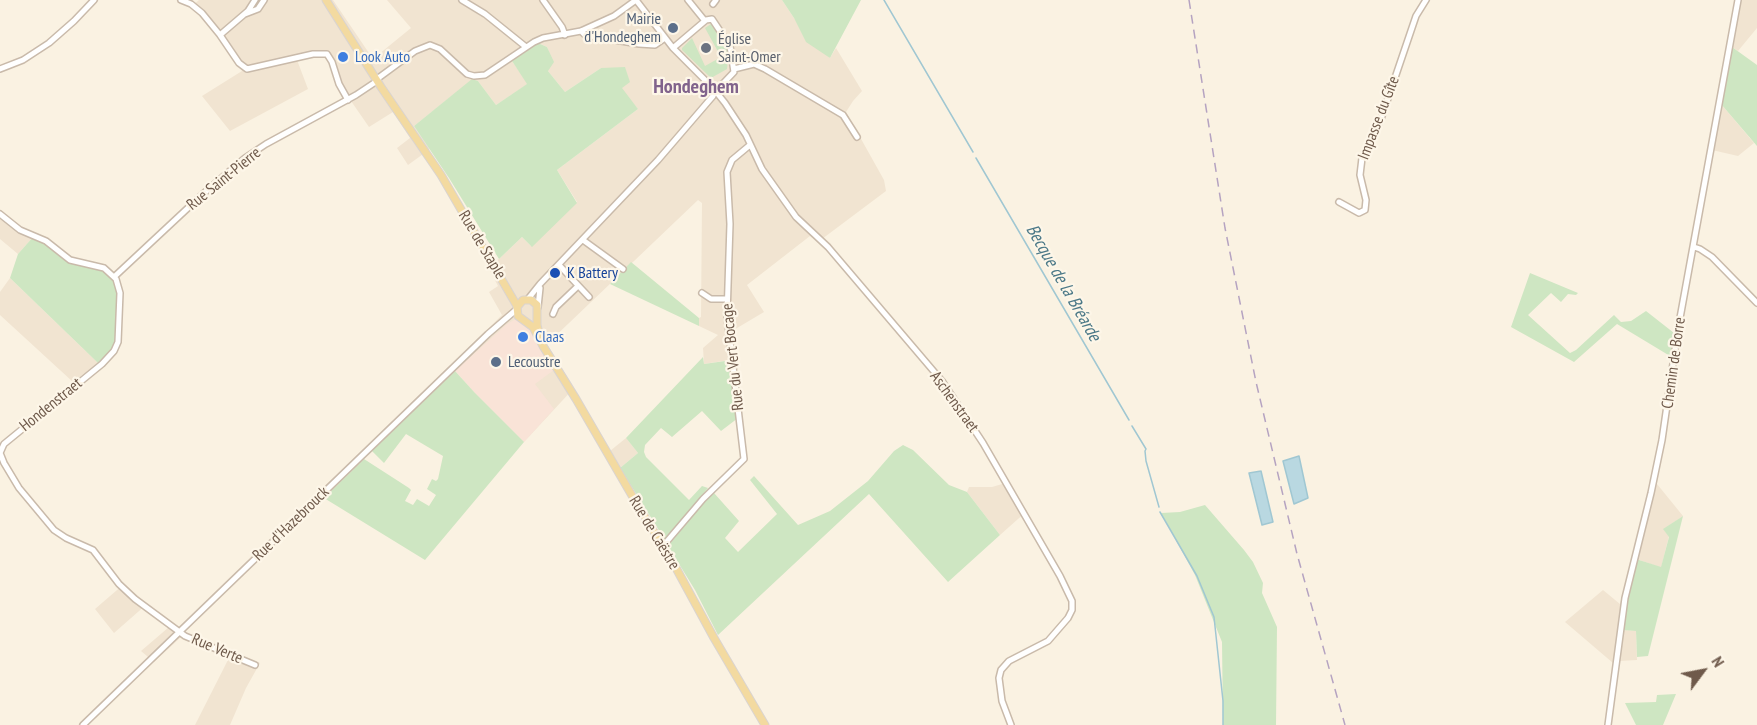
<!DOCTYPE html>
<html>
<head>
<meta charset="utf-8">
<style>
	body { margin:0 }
	#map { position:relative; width:1757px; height:725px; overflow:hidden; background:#faf2e2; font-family:"PT Sans Narrow",sans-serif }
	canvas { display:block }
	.north { position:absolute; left:1673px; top:641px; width:60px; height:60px; -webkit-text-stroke:4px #fdf6e8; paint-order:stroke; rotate:58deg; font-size:16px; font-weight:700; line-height:24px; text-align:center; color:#6f5a4b }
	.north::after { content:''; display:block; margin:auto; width:21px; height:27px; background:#6f5a4b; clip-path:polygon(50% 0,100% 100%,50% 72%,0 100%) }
</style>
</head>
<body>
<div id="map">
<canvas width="1757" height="725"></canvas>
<div class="north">N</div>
</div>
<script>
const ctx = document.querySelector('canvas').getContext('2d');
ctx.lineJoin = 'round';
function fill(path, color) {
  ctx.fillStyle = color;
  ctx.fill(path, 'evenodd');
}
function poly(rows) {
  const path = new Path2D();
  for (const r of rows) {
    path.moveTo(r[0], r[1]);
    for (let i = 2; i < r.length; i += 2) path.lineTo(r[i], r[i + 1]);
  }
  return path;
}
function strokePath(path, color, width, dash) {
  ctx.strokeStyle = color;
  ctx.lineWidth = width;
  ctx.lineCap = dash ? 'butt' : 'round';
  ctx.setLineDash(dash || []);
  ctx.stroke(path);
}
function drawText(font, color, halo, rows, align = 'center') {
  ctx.font = font + ' "PT Sans Narrow",sans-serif';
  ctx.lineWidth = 4.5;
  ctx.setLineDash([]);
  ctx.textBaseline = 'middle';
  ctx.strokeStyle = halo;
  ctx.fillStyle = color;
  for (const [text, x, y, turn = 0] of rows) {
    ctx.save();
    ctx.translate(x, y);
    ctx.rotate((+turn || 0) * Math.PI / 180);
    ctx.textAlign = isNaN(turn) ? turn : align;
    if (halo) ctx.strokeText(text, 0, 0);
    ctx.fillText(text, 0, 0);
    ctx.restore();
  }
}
const residential = poly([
	[199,0,333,0,373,59,411,28,387,0,782,0,794,18,830,58,836,48,862,91,853,101,846,112,884,180,886,191,818,242,810,236,747,285,764,312,732,331,736,359,704,364,703,348,718,335,699,326,699,318,701,317,702,203,698,200,547,344,574,388,524,442,475,393,451,365,502,315,489,292,498,286,487,265,499,259,522,237,531,246,577,202,557,170,638,109,601,68,565,92,548,71,550,55,547,47,538,43,512,61,528,84,496,105,478,81,472,80,414,126,430,149,408,165,397,148,410,138,393,112,369,127,351,101,347,104,337,85,329,62,321,55,297,60,308,89,230,131,202,96,242,71,217,34,201,16,191,7],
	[1736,0,1757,0,1757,28,1738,51,1732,47],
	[1721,104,1754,143,1738,156,1712,150],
	[0,216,33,237,18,254,0,239],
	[10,278,98,363,73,382,0,315,0,292],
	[626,438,638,453,620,468,610,451],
	[1009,482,1014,494,1027,511,1000,535,967,492,969,487,992,487],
	[1652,482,1657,484,1683,516,1664,529,1669,536,1661,568,1637,559,1623,630,1636,631,1637,660,1619,661,1618,664,1613,663,1565,622,1603,590,1620,604],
	[124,584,147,604,114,633,95,609],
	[169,627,181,637,154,662,141,651],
	[232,652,260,663,246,688,230,725,195,725]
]);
const commercial = poly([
	[516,319,529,329,554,370,535,384,554,409,524,442,475,393,455,371,507,324]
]);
const green = poly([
	[782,0,861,0,830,58,806,42,794,18],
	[711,24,714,24,729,50,727,69,711,78,682,50,682,48,692,38,705,66,721,57,705,28],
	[538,43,547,47,554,62,548,71,565,92,601,68,625,67,630,82,622,88,638,109,557,170,577,203,532,247,522,237,499,259,449,178,414,126,472,79,478,81,496,105,527,84,512,61],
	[1732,47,1757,65,1757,146,1721,104],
	[33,237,45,243,69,263,94,266,103,270,114,280,119,295,116,344,110,353,98,363,10,278,18,254],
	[631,262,699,318,699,326,610,284],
	[1530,273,1578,293,1576,295,1568,294,1561,302,1551,293,1528,315,1570,353,1576,350,1614,315,1621,322,1631,321,1646,311,1674,333,1670,356,1617,324,1574,362,1511,327],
	[703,357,704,364,732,360,738,418,721,431,702,411,672,437,661,428,645,445,644,452,646,457,689,500,702,486,708,488,665,540,620,468,638,453,626,438],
	[455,371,475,393,524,442,425,560,324,498,364,459,409,488,411,490,405,501,413,505,417,499,429,506,436,495,427,489,432,479,436,481,438,479,443,456,406,434,384,463,372,451],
	[903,445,913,450,949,485,967,492,1000,535,948,582,869,494,718,635,695,590,668,546,706,500,714,493,739,521,725,538,738,552,777,514,750,480,754,476,798,525,830,511,868,481,894,451],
	[1205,505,1244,550,1253,562,1263,583,1262,593,1277,627,1276,725,1223,725,1222,642,1195,575,1161,513,1180,512],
	[1683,516,1648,656,1637,657,1636,631,1622,630,1626,597,1636,559,1661,567,1669,537,1663,529],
	[1676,694,1663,725,1636,725,1625,703,1656,702,1657,695]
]);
const water = poly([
	[1299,456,1308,498,1294,504,1283,461,1299,456],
	[1261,471,1273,522,1262,525,1249,473,1261,471]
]);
const stream = poly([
	[884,0,973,152],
	[976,158,1129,420],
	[1132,426,1146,449,1145,451,1146,461,1159,507],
	[1160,512,1197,576,1214,617,1223,701,1223,725]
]);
const minor = poly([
	[181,0,191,4,202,13,220,35,239,63,247,69,313,54,327,54,332,62,339,84,348,100],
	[462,0,485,14,526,47],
	[543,0,562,27,565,35],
	[636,0,673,48,713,88,725,103,746,135,762,169,796,217,828,247,942,381,983,443,1060,576,1072,601,1072,610,1068,618,1048,641,1009,661,1001,670,999,678,1002,701,1011,725],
	[688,0,705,21],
	[713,4,716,0],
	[245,14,258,9,264,0],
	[581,31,585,35,639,44,655,45,665,38],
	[220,35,248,11,255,0],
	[0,69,23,60,49,43,74,21,94,0],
	[734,69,754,64,765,69,843,115,857,137],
	[377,79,415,51,430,45,440,49,467,74,474,76,485,75,534,42,543,38,581,31,614,16,636,0],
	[1339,202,1359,213,1365,210,1366,200,1360,175,1362,158,1381,119,1416,16,1426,0],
	[0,214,20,230,46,241,70,260,104,268,116,279,120,293,118,342,114,351,102,364,4,444,0,453,4,463,19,488,54,530,66,538,93,550,119,584,135,599,185,636,255,665],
	[583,240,623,269],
	[1694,247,1700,249,1712,257,1757,303],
	[559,265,589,297],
	[114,277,204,193,245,158,266,144,356,95,377,81],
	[702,293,711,299,726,299],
	[528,299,540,284,658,160,713,96,715,92,734,72,730,46,712,19,706,20,673,48],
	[538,307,540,288],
	[553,314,556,307,578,286],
	[663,546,703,499,744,459,727,316,730,224,727,172,732,160,750,145],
	[83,725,488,334,517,309],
	[1608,725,1625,598,1651,493,1662,440,1678,329,1738,0]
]);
const major = poly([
	[326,0,381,87,441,175,517,306],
	[541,342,537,325,537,305,531,300,523,300,517,307,518,316,533,327,543,346,576,399,634,499,676,568,714,638,765,725]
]);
const rail = poly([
	[1189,0,1225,228,1256,382,1297,554,1345,725]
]);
const markers = [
	[673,28,6,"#5c6f8a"],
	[706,48,6,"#6b7280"],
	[343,57,6,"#3f7fe0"],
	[555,273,6,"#1a4fb4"],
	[523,337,6,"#3f7fe0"],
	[496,362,6,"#5c6f8a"]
];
const serviceNames = [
	["Mairie",661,19],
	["d'Hondeghem",661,37],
	["Lecoustre",508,362,"left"]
];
const worshipNames = [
	["Église",718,39],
	["Saint-Omer",718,57]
];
const shopNames = [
	["Look Auto",355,57],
	["Claas",535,337]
];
const streetNames = [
	["Impasse du Gîte",1379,118,-69],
	["Rue Saint-Pierre",224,179,-39],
	["Rue de Staple",482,245,59],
	["Rue du Vert Bocage",733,357,-96],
	["Chemin de Borre",1674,363,-82],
	["Aschenstraet",954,402,54],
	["Hondenstraet",51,405,-39],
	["Rue d'Hazebrouck",291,524,-44],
	["Rue de Caëstre",654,533,59],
	["Rue Verte",217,649,23]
];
const transitNames = [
	["K Battery",567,273]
];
const waterNames = [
	["Becque de la Bréarde",1063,283,60]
];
const quarterNames = [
	["Hondeghem",696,87]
];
fill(residential, '#f1e4d1');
fill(commercial, '#f9e3d7');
fill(green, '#cee6c2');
fill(water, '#b9d8e1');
strokePath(water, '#a0c7d2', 1.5);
strokePath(stream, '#a0c7d2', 1.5);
strokePath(minor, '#c9baaa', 8);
strokePath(major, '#dad4d0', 9);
strokePath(minor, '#fff', 5);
strokePath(major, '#f3daa0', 7);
strokePath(rail, '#b5a3c1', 1.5, [9, 6]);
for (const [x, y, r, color] of markers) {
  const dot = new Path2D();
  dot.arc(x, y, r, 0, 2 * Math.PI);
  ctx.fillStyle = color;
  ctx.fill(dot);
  strokePath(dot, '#fdf6e8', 2);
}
drawText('16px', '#4e5e75', '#fdf6e8', serviceNames, 'right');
drawText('16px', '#5b616d', '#fdf6e8', worshipNames, 'left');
drawText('16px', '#366cbe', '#fdf6e8', shopNames, 'left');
drawText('16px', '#6f5a4b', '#fdf6e8', streetNames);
drawText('16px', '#164399', '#fdf6e8', transitNames, 'left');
drawText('italic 18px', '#4b7887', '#fdf6e8', waterNames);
drawText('bold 20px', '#81638c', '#fdf6e8', quarterNames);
</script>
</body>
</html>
